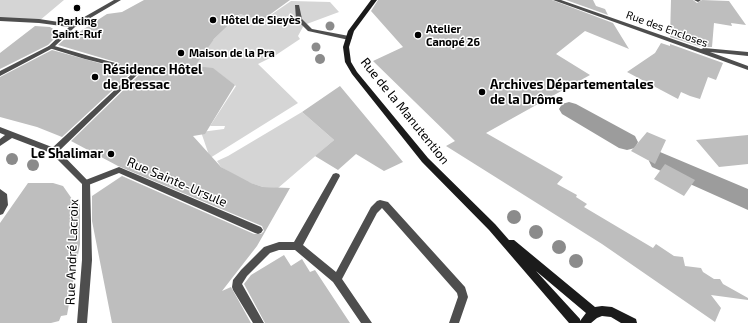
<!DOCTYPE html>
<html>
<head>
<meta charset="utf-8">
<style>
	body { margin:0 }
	canvas { display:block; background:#fff }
</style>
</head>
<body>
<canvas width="748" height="323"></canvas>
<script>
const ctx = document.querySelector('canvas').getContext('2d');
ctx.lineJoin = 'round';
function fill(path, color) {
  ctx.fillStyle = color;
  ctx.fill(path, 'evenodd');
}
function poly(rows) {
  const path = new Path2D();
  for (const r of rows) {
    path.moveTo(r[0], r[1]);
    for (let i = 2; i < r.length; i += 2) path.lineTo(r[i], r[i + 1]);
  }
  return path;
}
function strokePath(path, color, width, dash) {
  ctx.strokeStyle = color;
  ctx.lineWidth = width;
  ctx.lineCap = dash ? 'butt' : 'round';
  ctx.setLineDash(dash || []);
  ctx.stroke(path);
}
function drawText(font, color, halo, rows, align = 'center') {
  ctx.font = font + ' "Exo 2",sans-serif';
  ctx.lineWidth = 3;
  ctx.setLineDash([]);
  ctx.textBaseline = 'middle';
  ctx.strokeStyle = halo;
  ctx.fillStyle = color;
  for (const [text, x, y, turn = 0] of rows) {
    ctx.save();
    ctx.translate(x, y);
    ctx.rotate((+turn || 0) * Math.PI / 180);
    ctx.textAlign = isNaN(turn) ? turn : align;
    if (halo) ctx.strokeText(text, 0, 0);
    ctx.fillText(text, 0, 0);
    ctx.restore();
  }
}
const green = poly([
	[0,0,64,0,39,21,0,19],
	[291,1,330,2,339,12,304,25,298,36,300,39,276,55,258,64,298,103,210,158,201,132,224,129,225,126,210,126,236,86,212,68,192,68,211,40,213,40,240,14,262,21],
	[302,112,334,140,278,188,263,187,241,180,241,179,221,167,217,161,228,156]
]);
const canal = poly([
	[569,102,576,104,635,136,638,142,635,148,627,150,619,148,562,114,559,109,562,104,569,102],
	[660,152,748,189,748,210,652,167,649,161,652,155,660,152]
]);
const building = poly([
	[144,0,290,0,261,21,240,14,214,39,195,66,213,68,235,85,205,134,193,136,221,167,251,183,263,187,290,188,257,246,222,291,231,287,251,323,112,323,92,221,92,196,122,176,254,234,261,234,264,231,262,226,118,166,71,141,139,75,139,73,136,71,132,72,62,137,37,127,0,117,0,77,52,50,117,68,121,66,119,63,58,45,67,37,70,38,107,14,122,12],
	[378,0,552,0,613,23,629,49,585,31,556,54,590,75,486,133,563,177,557,184,577,195,576,197,587,204,584,207,653,248,656,244,674,256,683,257,685,266,701,268,703,272,714,279,720,279,723,284,748,298,748,300,711,295,721,308,715,322,602,244,446,146,455,141,373,61,403,47,371,11],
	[566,0,593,0,596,6,605,9,608,15],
	[671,0,693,0,697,3,702,0,729,1,746,25,731,23,732,26,714,23,712,47,701,47,670,37],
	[35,26,50,27,60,33,48,45,0,69,0,53],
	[661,43,670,46,670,44,723,63,716,80,708,77,700,99,690,96,681,92,678,99,627,72,655,53],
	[340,86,385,140,403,162,384,171,356,154,338,170,315,156,334,140,302,112],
	[647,132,666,140,655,164,631,151],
	[748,135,748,164,719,167,696,140],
	[665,164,695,180,684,196,654,179],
	[28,183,53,183,63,186,77,206,80,204,80,244,67,315,61,316,59,321,51,323,0,323,0,223],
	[284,255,291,266,302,259,310,272,315,270,350,323,265,323,244,284,251,275]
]);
const lane = poly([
	[694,0,701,0,698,2,694,0],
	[295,5,299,5,302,19,312,29,349,36,352,38,349,40,308,31,296,19,295,5],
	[51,45,89,56,119,64,120,65,117,67,85,59,49,48,48,47,51,45],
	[135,72,138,74,137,75,57,153,51,153,50,151,51,149,133,73,135,72],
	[119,167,261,227,263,230,261,233,258,234,255,233,119,173,86,186,83,185,82,183,83,181,119,167],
	[336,173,339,174,340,176,303,245,336,272,371,207,377,201,380,200,388,202,465,287,468,297,459,323,449,323,458,297,457,293,382,208,377,213,342,279,372,323,361,323,333,282,295,250,279,250,270,253,247,276,242,284,264,323,253,323,233,290,232,287,233,280,241,270,264,247,279,242,294,242,333,174,336,173]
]);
const street = poly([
	[114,0,121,0,75,27,53,48,0,76,0,71,49,46,69,27,39,23,0,21,0,17,39,19,72,24,114,0],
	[553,0,561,0,701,49,704,48,748,52,748,56,710,52,748,66,748,70,553,0],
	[0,127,57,149,90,183,92,260,87,323,77,323,82,260,82,184,51,153,12,138,0,146,0,139,5,135,0,133,0,127],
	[0,189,7,194,8,205,3,214,0,215,0,189]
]);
const secondary = poly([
	[371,0,377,0,354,31,349,47,351,62,357,72,428,158,495,224,509,240,514,240,595,307,602,306,612,307,636,319,637,323,621,323,611,317,602,316,597,318,591,323,569,323,489,230,422,162,352,74,345,62,343,47,348,31,371,0],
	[536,271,586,313,580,321,580,319,536,271]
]);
const trees = [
	[330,26,4.5],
	[316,47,4.5],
	[320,59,5],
	[12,159,6],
	[33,165,6],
	[514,217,7],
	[536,232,7],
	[559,247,7],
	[576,261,7]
];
const markers = [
	[77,8,4,"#000"],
	[213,20,4,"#000"],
	[418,35,4,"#000"],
	[181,53,4,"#000"],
	[95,77,4,"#000"],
	[482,92,4,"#000"],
	[111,154,4,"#000"]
];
const farPoinames = [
	["Hôtel de Sieyès",221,20],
	["Parking",77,21,"center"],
	["Saint-Ruf",77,34,"center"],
	["Atelier",426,29],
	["Canopé 26",426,42],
	["Maison de la Pra",189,53]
];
const farStreetnames = [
	["Rue des Encloses",667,29,20]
];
const poiNames = [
	["Résidence Hôtel",103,70],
	["de Bressac",103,85],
	["Archives Départementales",490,85],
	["de la Drôme",490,100],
	["Le Shalimar",103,154,"right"]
];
const streetNames = [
	["Rue de la Manutention",405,111,51],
	["Rue Sainte-Ursule",177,182,23],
	["Rue André Lacroix",72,252,-88]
];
fill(green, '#d5d5d5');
fill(canal, '#9c9c9c');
fill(building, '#bebebe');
fill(lane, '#4e4e4e');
fill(street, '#4e4e4e');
fill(secondary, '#1b1b1b');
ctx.fillStyle = '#8b8b8b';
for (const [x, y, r] of trees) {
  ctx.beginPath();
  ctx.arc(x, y, r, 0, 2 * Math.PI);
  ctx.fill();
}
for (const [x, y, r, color] of markers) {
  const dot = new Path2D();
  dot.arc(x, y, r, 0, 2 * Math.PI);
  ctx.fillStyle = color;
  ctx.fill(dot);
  strokePath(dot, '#fff', 1.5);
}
drawText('bold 11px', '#000', '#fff', farPoinames, 'left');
drawText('11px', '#000', '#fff', farStreetnames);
drawText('bold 13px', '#000', '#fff', poiNames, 'left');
drawText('13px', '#000', '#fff', streetNames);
</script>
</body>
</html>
